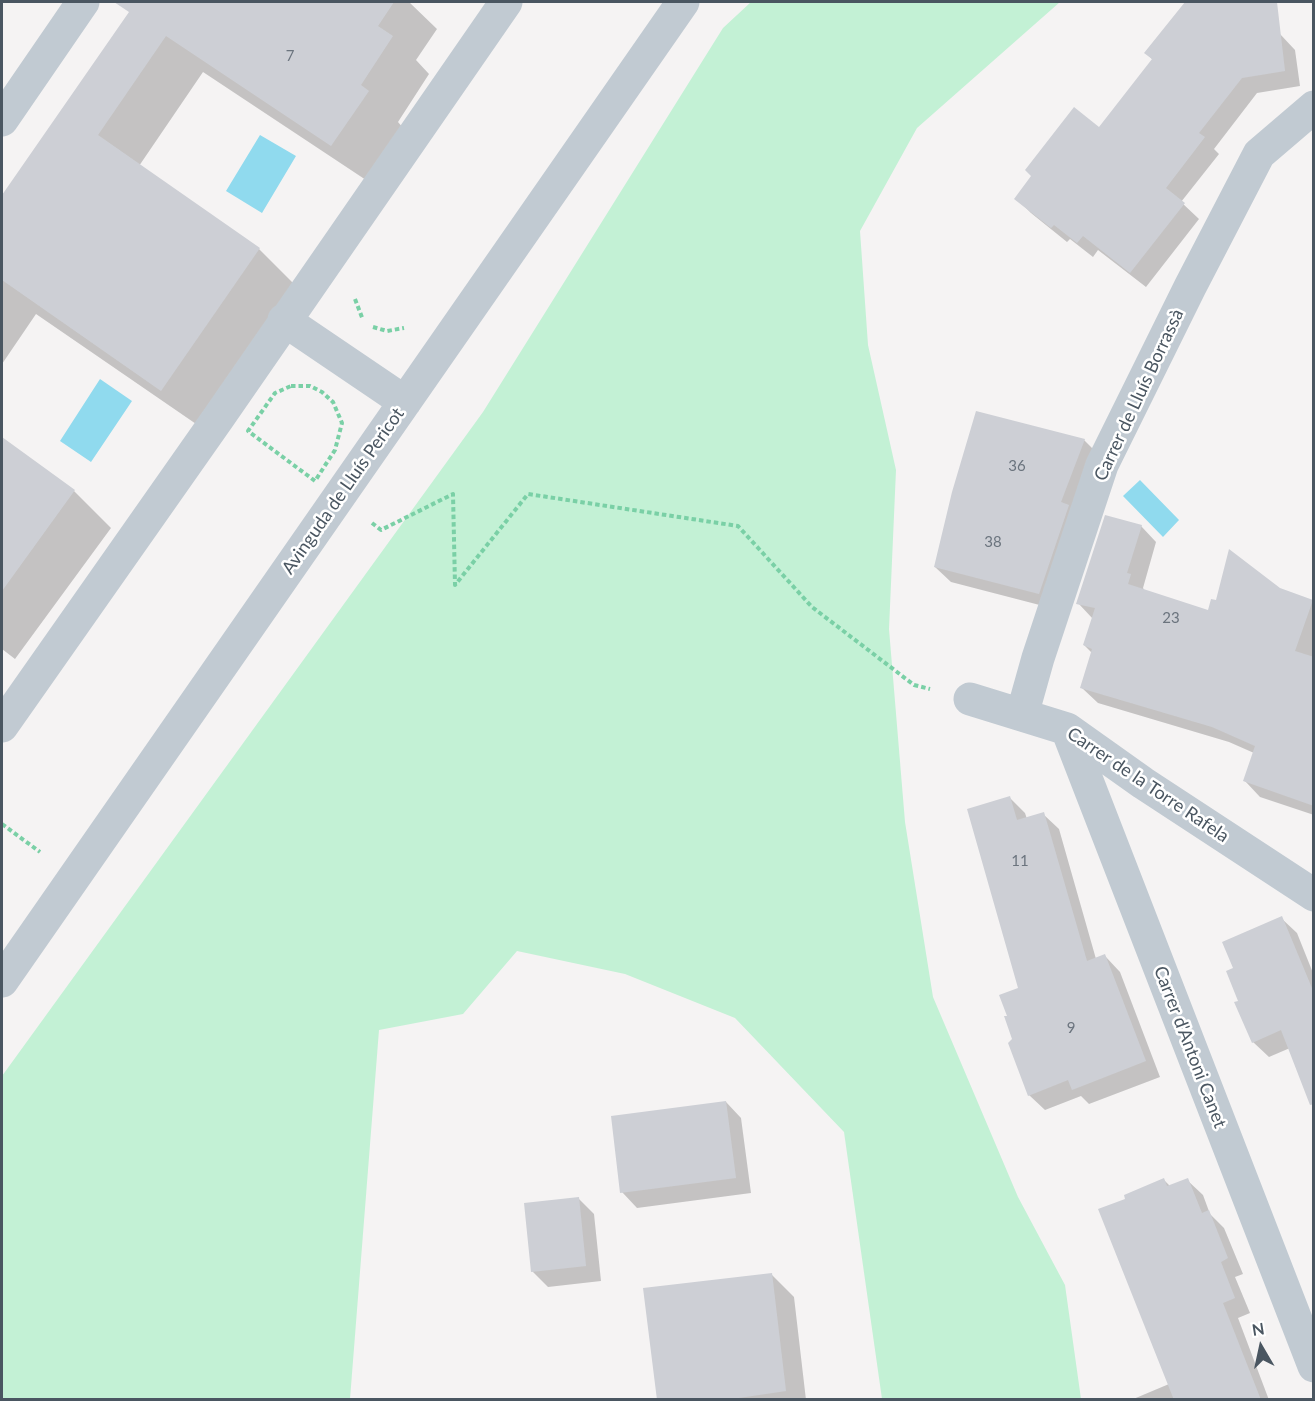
<!DOCTYPE html>
<html>
<head>
<meta charset="utf-8">
<style>
	body { margin:0 }
	#map { position:relative; width:1315px; height:1401px; overflow:hidden; background:#f5f3f3; font-family:Lato,sans-serif }
	canvas { display:block }
	.frame { position:absolute; inset:0; border:3px solid #4a5661; pointer-events:none }
	.north { position:absolute; left:1231px; top:1317px; width:60px; height:60px; -webkit-text-stroke:4px #fff; paint-order:stroke; rotate:351deg; font-size:16px; font-weight:700; line-height:24px; text-align:center; color:#4a5661 }
	.north::after { content:''; display:block; margin:auto; width:21px; height:27px; background:#4a5661; clip-path:polygon(50% 0,100% 100%,50% 72%,0 100%) }
</style>
</head>
<body>
<div id="map">
<canvas width="1315" height="1401"></canvas>
<div class="frame"></div>
<div class="north">N</div>
</div>
<script>
const ctx = document.querySelector('canvas').getContext('2d');
ctx.lineJoin = 'round';
function fill(path, color) {
  ctx.fillStyle = color;
  ctx.fill(path, 'evenodd');
}
function poly(rows) {
  const path = new Path2D();
  for (const r of rows) {
    path.moveTo(r[0], r[1]);
    for (let i = 2; i < r.length; i += 2) path.lineTo(r[i], r[i + 1]);
  }
  return path;
}
function strokePath(path, color, width, dash) {
  ctx.strokeStyle = color;
  ctx.lineWidth = width;
  ctx.lineCap = dash ? 'butt' : 'round';
  ctx.setLineDash(dash || []);
  ctx.stroke(path);
}
function drawText(font, color, halo, rows, align = 'center') {
  ctx.font = font + ' Lato,sans-serif';
  ctx.lineWidth = 5;
  ctx.setLineDash([]);
  ctx.textBaseline = 'middle';
  ctx.strokeStyle = halo;
  ctx.fillStyle = color;
  for (const [text, x, y, turn = 0] of rows) {
    ctx.save();
    ctx.translate(x, y);
    ctx.rotate((+turn || 0) * Math.PI / 180);
    ctx.textAlign = isNaN(turn) ? turn : align;
    if (halo) ctx.strokeText(text, 0, 0);
    ctx.fillText(text, 0, 0);
    ctx.restore();
  }
}
const green = poly([
	[751,2,1060,2,917,128,860,231,868,345,896,470,889,629,905,822,933,997,1018,1197,1065,1285,1081,1399,882,1399,844,1132,735,1018,625,974,517,951,463,1014,379,1030,350,1399,2,1399,2,1076,483,412,723,28]
]);
const water = poly([
	[260,135,296,156,262,213,226,191],
	[100,379,132,401,91,462,60,441],
	[1140,480,1179,520,1163,537,1123,496]
]);
const shadow = poly([
	[138,2,409,2,437,29,416,60,429,74,398,122,404,129,369,182,203,72,139,166,259,249,296,286,199,426,36,314,2,364,2,199],
	[1187,2,1238,2,1280,34,1295,50,1300,86,1257,93,1214,149,1219,154,1181,202,1199,219,1146,287,1098,250,1093,257,1070,239,1067,242,1031,213,1016,198,1099,129,1153,60,1146,53],
	[2,439,74,491,111,528,15,659,2,649],
	[1084,440,1100,456,1055,609,951,582,935,567],
	[1141,526,1156,542,1143,588,1145,591,1210,612,1279,589,1314,603,1314,815,1260,797,1245,781,1254,753,1229,742,1098,703,1082,688,1092,653,1084,645,1093,619,1078,603],
	[1010,798,1025,813,1027,819,1043,814,1059,829,1096,959,1105,956,1120,972,1160,1077,1089,1104,1081,1096,1045,1110,1029,1095,1009,1017,1020,989],
	[1281,918,1297,933,1313,973,1314,1110,1290,1048,1269,1057,1253,1042,1240,1002,1235,969],
	[726,1102,741,1118,751,1193,637,1208,622,1192],
	[1164,1180,1170,1186,1187,1180,1203,1195,1210,1214,1224,1228,1243,1274,1235,1277,1250,1313,1238,1318,1269,1400,1131,1400,1169,1384,1127,1199],
	[578,1198,594,1214,601,1281,548,1287,532,1271],
	[771,1274,794,1297,806,1400,659,1400]
]);
const building = poly([
	[114,2,394,2,378,26,393,36,361,85,369,91,331,146,166,36,98,135,260,248,161,391,2,280,2,195,129,12],
	[1185,2,1277,2,1285,71,1242,78,1199,133,1205,137,1166,188,1185,203,1130,273,1083,236,1077,243,1054,225,1051,228,1014,199,1031,176,1025,170,1074,107,1099,127,1152,59,1144,53],
	[976,411,1085,439,1061,502,1069,505,1039,594,934,567,952,492],
	[2,437,75,490,2,591],
	[1105,515,1142,525,1127,573,1131,574,1128,584,1208,610,1211,599,1216,600,1229,549,1280,588,1313,600,1295,651,1314,657,1314,806,1243,781,1255,746,1212,727,1080,688,1092,649,1083,645,1095,608,1076,604],
	[1010,796,1017,820,1044,812,1087,961,1105,954,1146,1061,1072,1090,1068,1080,1028,1096,1008,1043,1012,1039,1004,1016,1007,1016,999,995,1018,988,967,809],
	[1282,916,1314,993,1314,1104,1310,1105,1281,1030,1252,1043,1234,1002,1238,1001,1226,971,1233,968,1222,942],
	[726,1101,736,1178,620,1193,611,1116],
	[1164,1178,1167,1186,1188,1178,1202,1213,1209,1210,1228,1258,1221,1262,1235,1298,1223,1303,1261,1400,1174,1400,1098,1209,1125,1199,1124,1195],
	[579,1197,586,1266,531,1272,524,1203],
	[772,1273,786,1391,725,1400,657,1400,643,1288]
]);
const path = poly([
	[355,299,363,320],
	[373,327,387,331,404,328],
	[291,386,310,386,322,392,333,402,342,423,335,450,315,481,248,431,275,393,291,386],
	[372,523,381,530,453,494,455,585,528,494,738,526,812,607,914,685,930,689],
	[2,824,40,852]
]);
const minor = poly([
	[2,120,83,2],
	[284,320,405,402],
	[970,699,1067,729,1143,783,1314,895],
	[1022,715,1038,658,1102,465,1190,287,1259,154,1314,107],
	[2,726,219,417,506,2],
	[1067,729,1314,1366],
	[2,981,683,2]
]);
const numberNames = [
	["7",290,56],
	["36",1017,466],
	["38",993,542],
	["23",1171,618],
	["11",1020,861],
	["9",1071,1028]
];
const streetNames = [
	["Carrer de Lluís Borrassà",1139,395,-65],
	["Avinguda de Lluís Pericot",343,491,-55],
	["Carrer de la Torre Rafela",1148,785,34],
	["Carrer d'Antoni Canet",1190,1047,69]
];
fill(green, '#c3f1d5');
fill(water, '#90daee');
fill(shadow, '#0003');
fill(building, '#cdcfd5');
strokePath(path, '#7ad0a6', 4, [4.5, 3]);
strokePath(minor, '#c1cad2', 33);
drawText('15px', '#6b747e', null, numberNames);
drawText('18px', '#4a5661', '#fff', streetNames);
</script>
</body>
</html>
